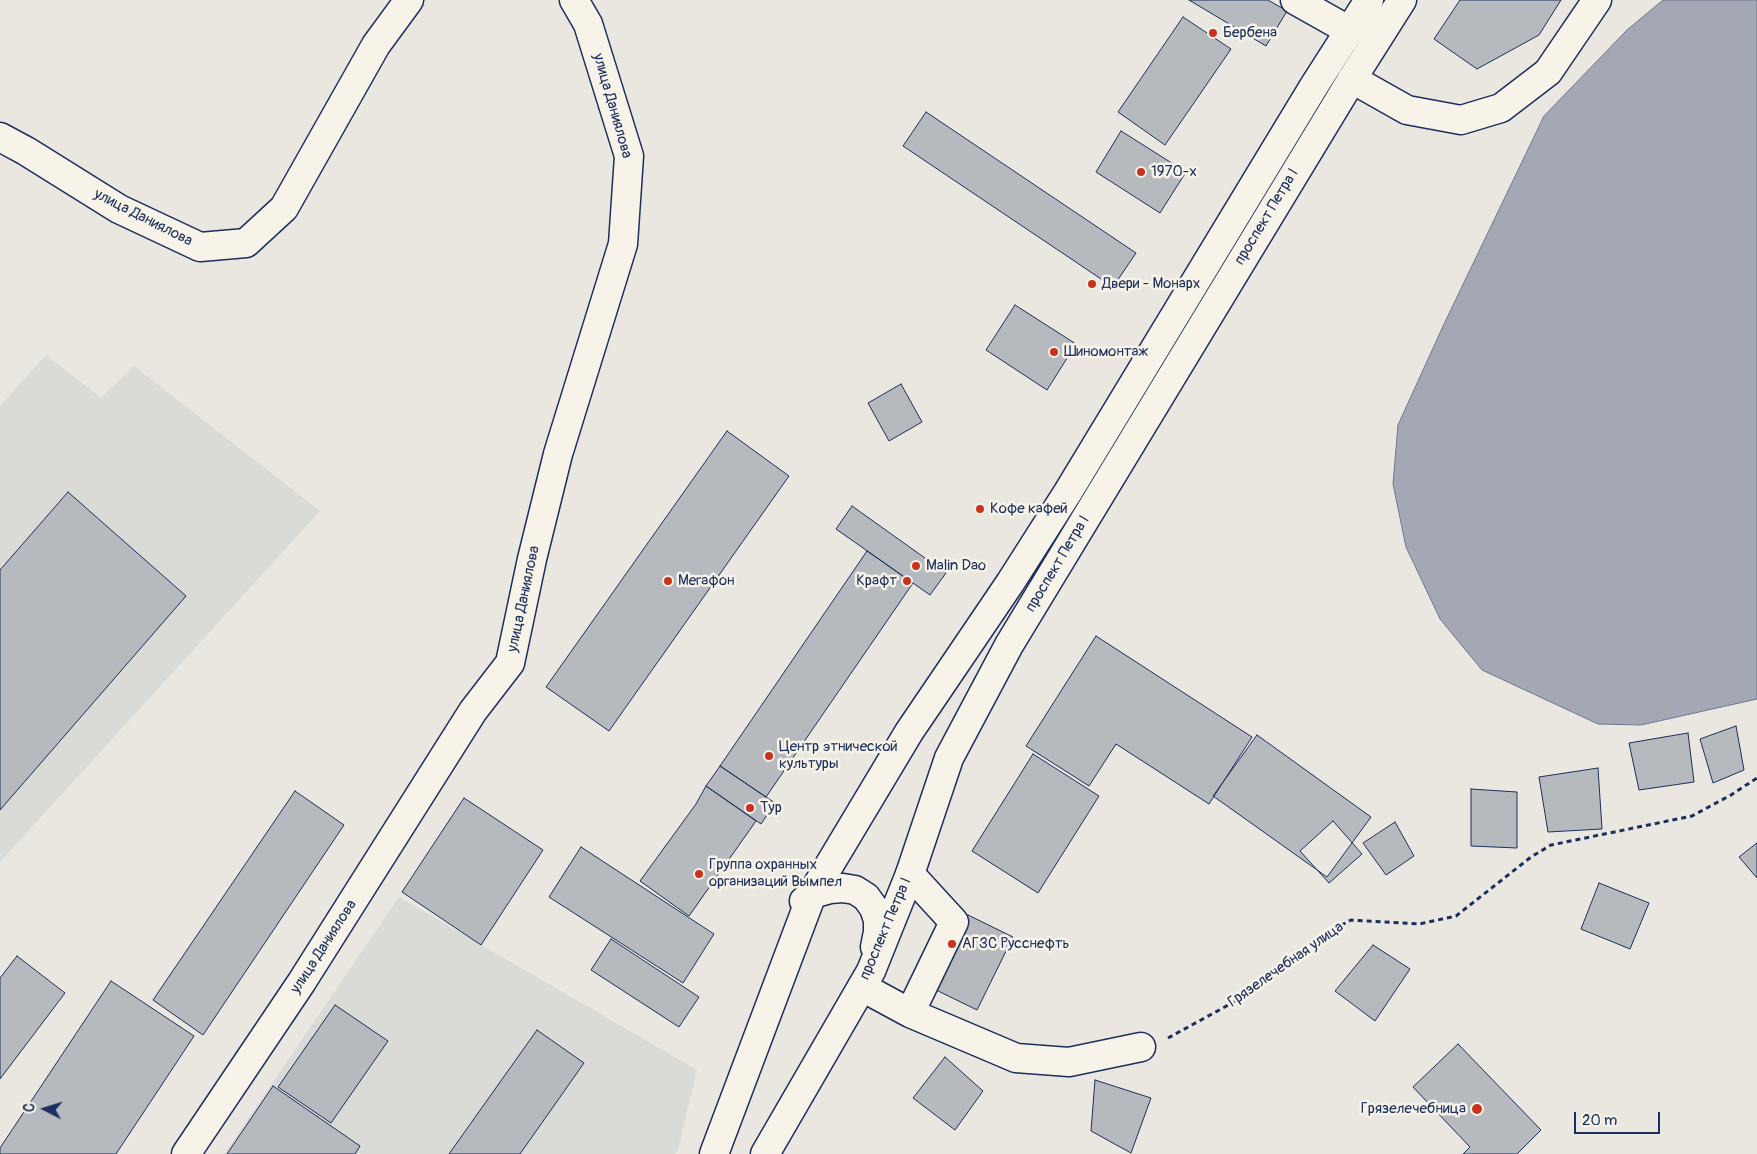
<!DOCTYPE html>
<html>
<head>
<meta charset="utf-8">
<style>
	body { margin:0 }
	#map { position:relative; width:1757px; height:1154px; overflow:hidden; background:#eae7e0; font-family:Pangolin,sans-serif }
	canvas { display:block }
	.north { position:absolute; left:20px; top:1084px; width:50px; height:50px; -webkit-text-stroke:4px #f7f3e8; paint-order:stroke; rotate:275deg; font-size:14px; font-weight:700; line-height:20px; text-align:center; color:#1b2f5e }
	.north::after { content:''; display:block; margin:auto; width:18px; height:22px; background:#1b2f5e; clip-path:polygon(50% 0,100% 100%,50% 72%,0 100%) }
	.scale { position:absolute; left:1574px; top:1112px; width:86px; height:22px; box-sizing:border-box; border:2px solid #1b2f5e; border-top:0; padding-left:6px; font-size:15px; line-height:18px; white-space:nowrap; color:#1b2f5e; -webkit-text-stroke:4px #f7f3e8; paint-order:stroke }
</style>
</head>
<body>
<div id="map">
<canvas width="1757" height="1154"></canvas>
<div class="north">С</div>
<div class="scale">20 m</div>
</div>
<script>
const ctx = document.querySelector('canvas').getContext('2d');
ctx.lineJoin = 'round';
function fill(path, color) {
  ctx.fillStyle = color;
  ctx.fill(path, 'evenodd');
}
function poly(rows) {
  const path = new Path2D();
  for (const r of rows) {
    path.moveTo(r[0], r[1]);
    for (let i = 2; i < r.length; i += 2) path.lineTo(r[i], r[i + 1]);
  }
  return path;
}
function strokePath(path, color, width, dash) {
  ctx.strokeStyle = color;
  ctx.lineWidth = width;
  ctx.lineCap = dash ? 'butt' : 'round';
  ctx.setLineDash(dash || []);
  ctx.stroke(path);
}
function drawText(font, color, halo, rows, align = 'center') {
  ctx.font = font + ' Pangolin,sans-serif';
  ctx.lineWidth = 5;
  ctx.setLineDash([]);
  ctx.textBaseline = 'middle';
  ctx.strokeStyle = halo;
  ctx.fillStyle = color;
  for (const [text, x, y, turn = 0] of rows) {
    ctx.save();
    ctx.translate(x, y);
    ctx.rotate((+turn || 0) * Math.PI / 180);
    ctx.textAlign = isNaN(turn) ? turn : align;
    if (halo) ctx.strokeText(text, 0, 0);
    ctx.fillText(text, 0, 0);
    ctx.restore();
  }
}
const built = poly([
	[46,355,101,398,134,366,320,511,0,862,0,406],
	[399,897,697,1070,678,1149,675,1154,224,1154]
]);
const water = poly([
	[1663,0,1757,0,1757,699,1641,725,1598,724,1482,670,1440,619,1406,547,1393,484,1398,425,1444,324,1544,116,1627,30,1663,0]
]);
const building = poly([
	[1189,0,1268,0,1287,11,1266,46,1189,0],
	[1460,0,1561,0,1539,35,1477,69,1434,39,1460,0],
	[1183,17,1231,49,1165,145,1118,112,1183,17],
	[926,112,1136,253,1113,287,903,146,926,112],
	[1121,131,1186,172,1160,213,1096,172,1121,131],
	[1015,305,1076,344,1047,390,986,350,1015,305],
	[901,384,922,422,889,441,868,403,901,384],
	[727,431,789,476,609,731,546,687,727,431],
	[68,492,186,596,0,810,0,570,68,492],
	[852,506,946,573,930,595,836,529,852,506],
	[867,551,913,583,766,797,720,766,867,551],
	[1096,636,1252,737,1209,804,1116,744,1089,786,1026,746,1096,636],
	[1736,726,1744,770,1713,783,1700,739,1736,726],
	[1688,733,1694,782,1639,790,1629,743,1688,733],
	[1257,735,1371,817,1327,877,1213,796,1257,735],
	[1033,754,1099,796,1038,893,972,851,1033,754],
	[720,766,775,803,761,824,706,786,720,766],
	[1598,768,1602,829,1548,832,1539,777,1598,768],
	[706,786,756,821,689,916,640,881,696,804,706,786],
	[1471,789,1517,792,1517,848,1471,846,1471,789],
	[295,791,344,825,203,1035,153,1000,295,791],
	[464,798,543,850,481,945,402,892,464,798],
	[1333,821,1362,854,1329,883,1300,851,1333,821],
	[1395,822,1414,856,1386,875,1363,843,1395,822],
	[1757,843,1757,878,1739,857,1757,843],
	[581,847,714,934,683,983,549,897,581,847],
	[1599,883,1649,903,1630,949,1581,929,1599,883],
	[968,915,1013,937,977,1010,932,988,968,915],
	[611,939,699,997,679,1027,591,970,611,939],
	[1373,945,1410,969,1375,1021,1335,991,1373,945],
	[17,956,65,993,0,1079,0,978,17,956],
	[111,981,194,1036,116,1154,0,1154,0,1148,111,981],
	[335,1005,388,1041,331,1123,278,1087,335,1005],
	[537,1030,584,1063,520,1154,449,1154,537,1030],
	[1458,1044,1541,1130,1517,1154,1463,1154,1470,1147,1413,1087,1458,1044],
	[945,1057,983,1091,955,1130,913,1098,945,1057],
	[1095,1080,1151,1098,1131,1153,1091,1131,1095,1080],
	[273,1086,360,1146,355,1154,227,1154,273,1086]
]);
const path = poly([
	[1168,1038,1243,997,1332,930,1351,920,1419,924,1456,916,1531,857,1551,845,1692,816,1731,795,1757,778]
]);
const minor = poly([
	[1295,0,1350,31],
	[1352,79,1407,110,1461,120,1501,108,1548,72,1597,0],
	[0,137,26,151,119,209,200,247,246,243,284,208,376,45,409,0],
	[910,874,954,922,910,1013],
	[862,987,910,1013,1016,1058,1069,1062,1141,1047],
	[186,1154,301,983,473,711,510,663,532,559,558,454,623,244,629,156,588,24,574,0]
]);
const major = poly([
	[804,901,812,894,830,889,843,888,855,890,866,897,874,908,878,920,878,932,875,947],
	[714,1154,812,894,909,732,1010,583,1068,492,1314,86,1369,0],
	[765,1154,871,971,910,874,949,758,1009,645,1352,79,1402,0]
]);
const markers = [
	[1213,33,5,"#c8321e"],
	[1141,172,5,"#c8321e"],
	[1092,284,5,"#c8321e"],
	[1054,352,5,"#c8321e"],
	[980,509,5,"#c8321e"],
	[916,566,5,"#c8321e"],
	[668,581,5,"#c8321e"],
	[907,581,5,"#c8321e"],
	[769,756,5,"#c8321e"],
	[750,808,5,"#c8321e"],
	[699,874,5,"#c8321e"],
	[952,944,5,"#c8321e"],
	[1477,1109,6,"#c8321e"]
];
const poiNames = [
	["Бербена",1223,33],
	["1970-х",1151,172],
	["Двери - Монарх",1102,284],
	["Шиномонтаж",1064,352],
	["Кофе кафей",990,509],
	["Malin Dao",926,566],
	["Мегафон",678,581],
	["Крафт",897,581,"right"],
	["Центр этнической",779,747],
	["культуры",779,764],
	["Тур",760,808],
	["Группа охранных",709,865],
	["организаций Вымпел",709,882],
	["АГЗС Русснефть",962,944],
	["Грязелечебница",1466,1109,"right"]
];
const streetNames = [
	["улица Даниялова",612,106,74],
	["проспект Петра I",1267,217,-59],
	["улица Даниялова",143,218,27],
	["проспект Петра I",1058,564,-59],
	["улица Даниялова",524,599,-78],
	["проспект Петра I",886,929,-67],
	["улица Даниялова",324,947,-57],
	["Грязелечебная улица",1286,965,-35]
];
fill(built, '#dadad6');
fill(water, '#a3a8b4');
strokePath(water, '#6d7892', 1);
fill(building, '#b6babf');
strokePath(building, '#1b2f5e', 1);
strokePath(minor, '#1b2f5e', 31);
strokePath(major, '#1b2f5e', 31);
strokePath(path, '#1b2f5e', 3, [5, 4]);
strokePath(minor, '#f7f3e8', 28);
strokePath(major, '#f7f3e8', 28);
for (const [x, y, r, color] of markers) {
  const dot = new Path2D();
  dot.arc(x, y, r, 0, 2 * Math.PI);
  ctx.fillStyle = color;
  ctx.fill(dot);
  strokePath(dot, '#f7f3e8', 2);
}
drawText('15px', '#1b2f5e', '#f7f3e8', poiNames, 'left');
drawText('15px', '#1b2f5e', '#f7f3e8', streetNames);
</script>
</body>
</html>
